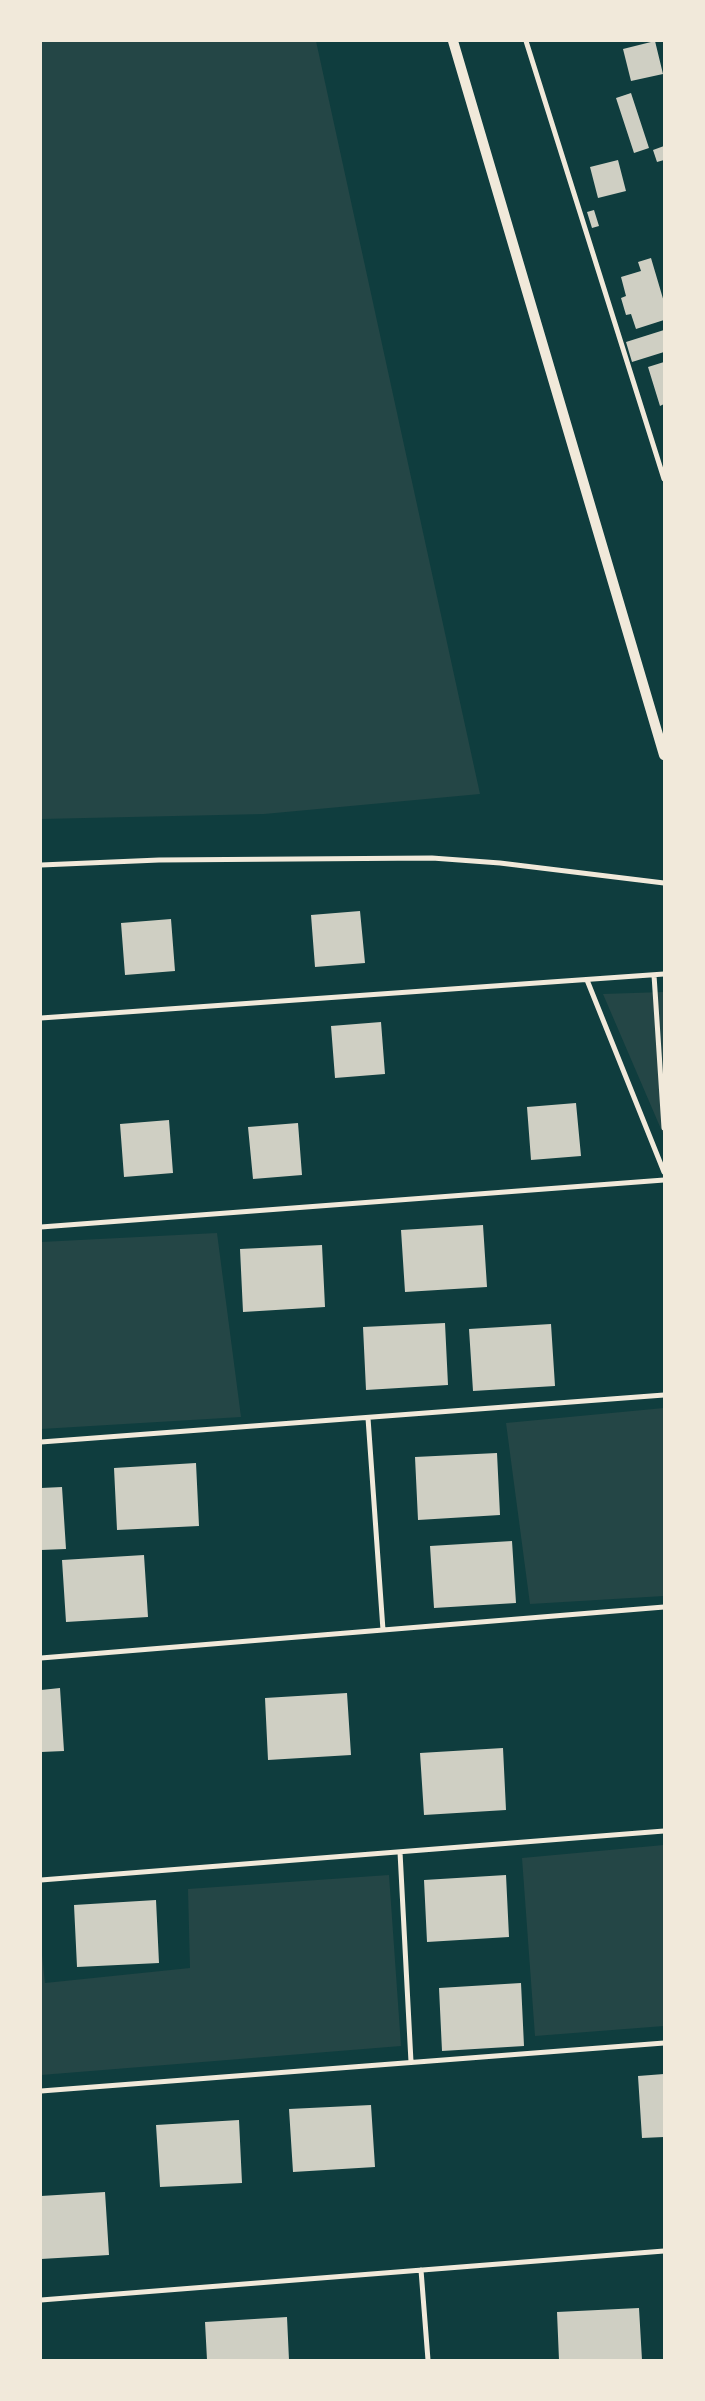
<!DOCTYPE html>
<html>
<head>
<meta charset="utf-8">
<style>
	body { margin:0 }
	#map { position:relative; width:705px; height:2401px; overflow:hidden; background:#0f3d3e; font-family:"Open Sans",sans-serif }
	canvas { display:block }
	.frame { position:absolute; inset:0; border:42px solid #f1e9da; pointer-events:none }
</style>
</head>
<body>
<div id="map">
<canvas width="705" height="2401"></canvas>
<div class="frame"></div>
</div>
<script>
const ctx = document.querySelector('canvas').getContext('2d');
ctx.lineJoin = 'round';
function fill(path, color) {
  ctx.fillStyle = color;
  ctx.fill(path, 'evenodd');
}
function poly(rows) {
  const path = new Path2D();
  for (const r of rows) {
    path.moveTo(r[0], r[1]);
    for (let i = 2; i < r.length; i += 2) path.lineTo(r[i], r[i + 1]);
  }
  return path;
}
function strokePath(path, color, width, dash) {
  ctx.strokeStyle = color;
  ctx.lineWidth = width;
  ctx.lineCap = dash ? 'butt' : 'round';
  ctx.setLineDash(dash || []);
  ctx.stroke(path);
}
const green = poly([
	[41,41,316,41,480,794,264,814,41,819],
	[664,992,664,1136,603,994],
	[217,1233,241,1417,41,1429,41,1242],
	[664,1408,664,1596,530,1604,506,1423],
	[664,1845,664,2026,535,2036,522,1858],
	[389,1875,401,2046,41,2075,41,1945,45,1983,190,1968,188,1889]
]);
const building = poly([
	[655,41,663,74,631,81,623,49],
	[631,93,649,148,634,153,616,98],
	[664,146,664,160,657,162,653,150],
	[618,160,626,191,598,198,590,167],
	[594,210,599,226,592,228,587,212],
	[651,258,664,302,664,320,636,329,631,314,626,315,621,298,626,296,621,277,641,271,638,262],
	[664,330,664,352,632,362,626,342],
	[664,362,664,404,660,406,648,367],
	[360,911,365,963,315,967,311,915],
	[171,919,175,971,125,975,121,923],
	[381,1022,385,1074,335,1078,331,1026],
	[576,1103,581,1156,531,1160,527,1107],
	[169,1120,173,1173,124,1177,120,1124],
	[298,1123,302,1175,253,1179,248,1127],
	[483,1225,487,1287,405,1292,401,1230],
	[322,1245,325,1307,243,1312,240,1249],
	[445,1323,448,1385,366,1390,363,1327],
	[551,1324,555,1386,473,1391,469,1329],
	[497,1453,500,1515,418,1520,415,1457],
	[196,1463,199,1526,117,1530,114,1468],
	[62,1487,66,1549,41,1550,41,1488],
	[512,1541,516,1603,434,1608,430,1546],
	[144,1555,148,1617,66,1622,62,1560],
	[60,1688,64,1751,41,1752,41,1690],
	[347,1693,351,1755,268,1760,265,1698],
	[503,1748,506,1810,424,1815,420,1753],
	[506,1875,509,1937,427,1942,424,1880],
	[156,1900,159,1963,77,1967,74,1905],
	[521,1983,524,2046,442,2051,439,1988],
	[664,2074,664,2137,642,2138,638,2076],
	[371,2105,375,2167,293,2172,289,2109],
	[239,2120,242,2183,160,2187,156,2125],
	[105,2192,109,2255,41,2259,41,2196],
	[639,2308,642,2360,559,2360,557,2312],
	[287,2317,289,2360,207,2360,205,2322]
]);
const minor = poly([
	[526,41,664,479],
	[41,865,159,860,432,858,500,863,664,883],
	[654,975,664,1128],
	[587,980,664,1172],
	[41,1018,664,974],
	[41,1227,664,1180],
	[368,1418,383,1630],
	[41,1442,664,1395],
	[41,1658,664,1607],
	[400,1852,411,2062],
	[41,1880,664,1831],
	[41,2091,664,2043],
	[421,2270,428,2360],
	[41,2300,664,2251]
]);
const secondary = poly([
	[453,41,664,755]
]);
fill(green, '#244646');
fill(building, '#cfcfc3');
strokePath(minor, '#f1e9da', 5);
strokePath(secondary, '#f1e9da', 10);
</script>
</body>
</html>
